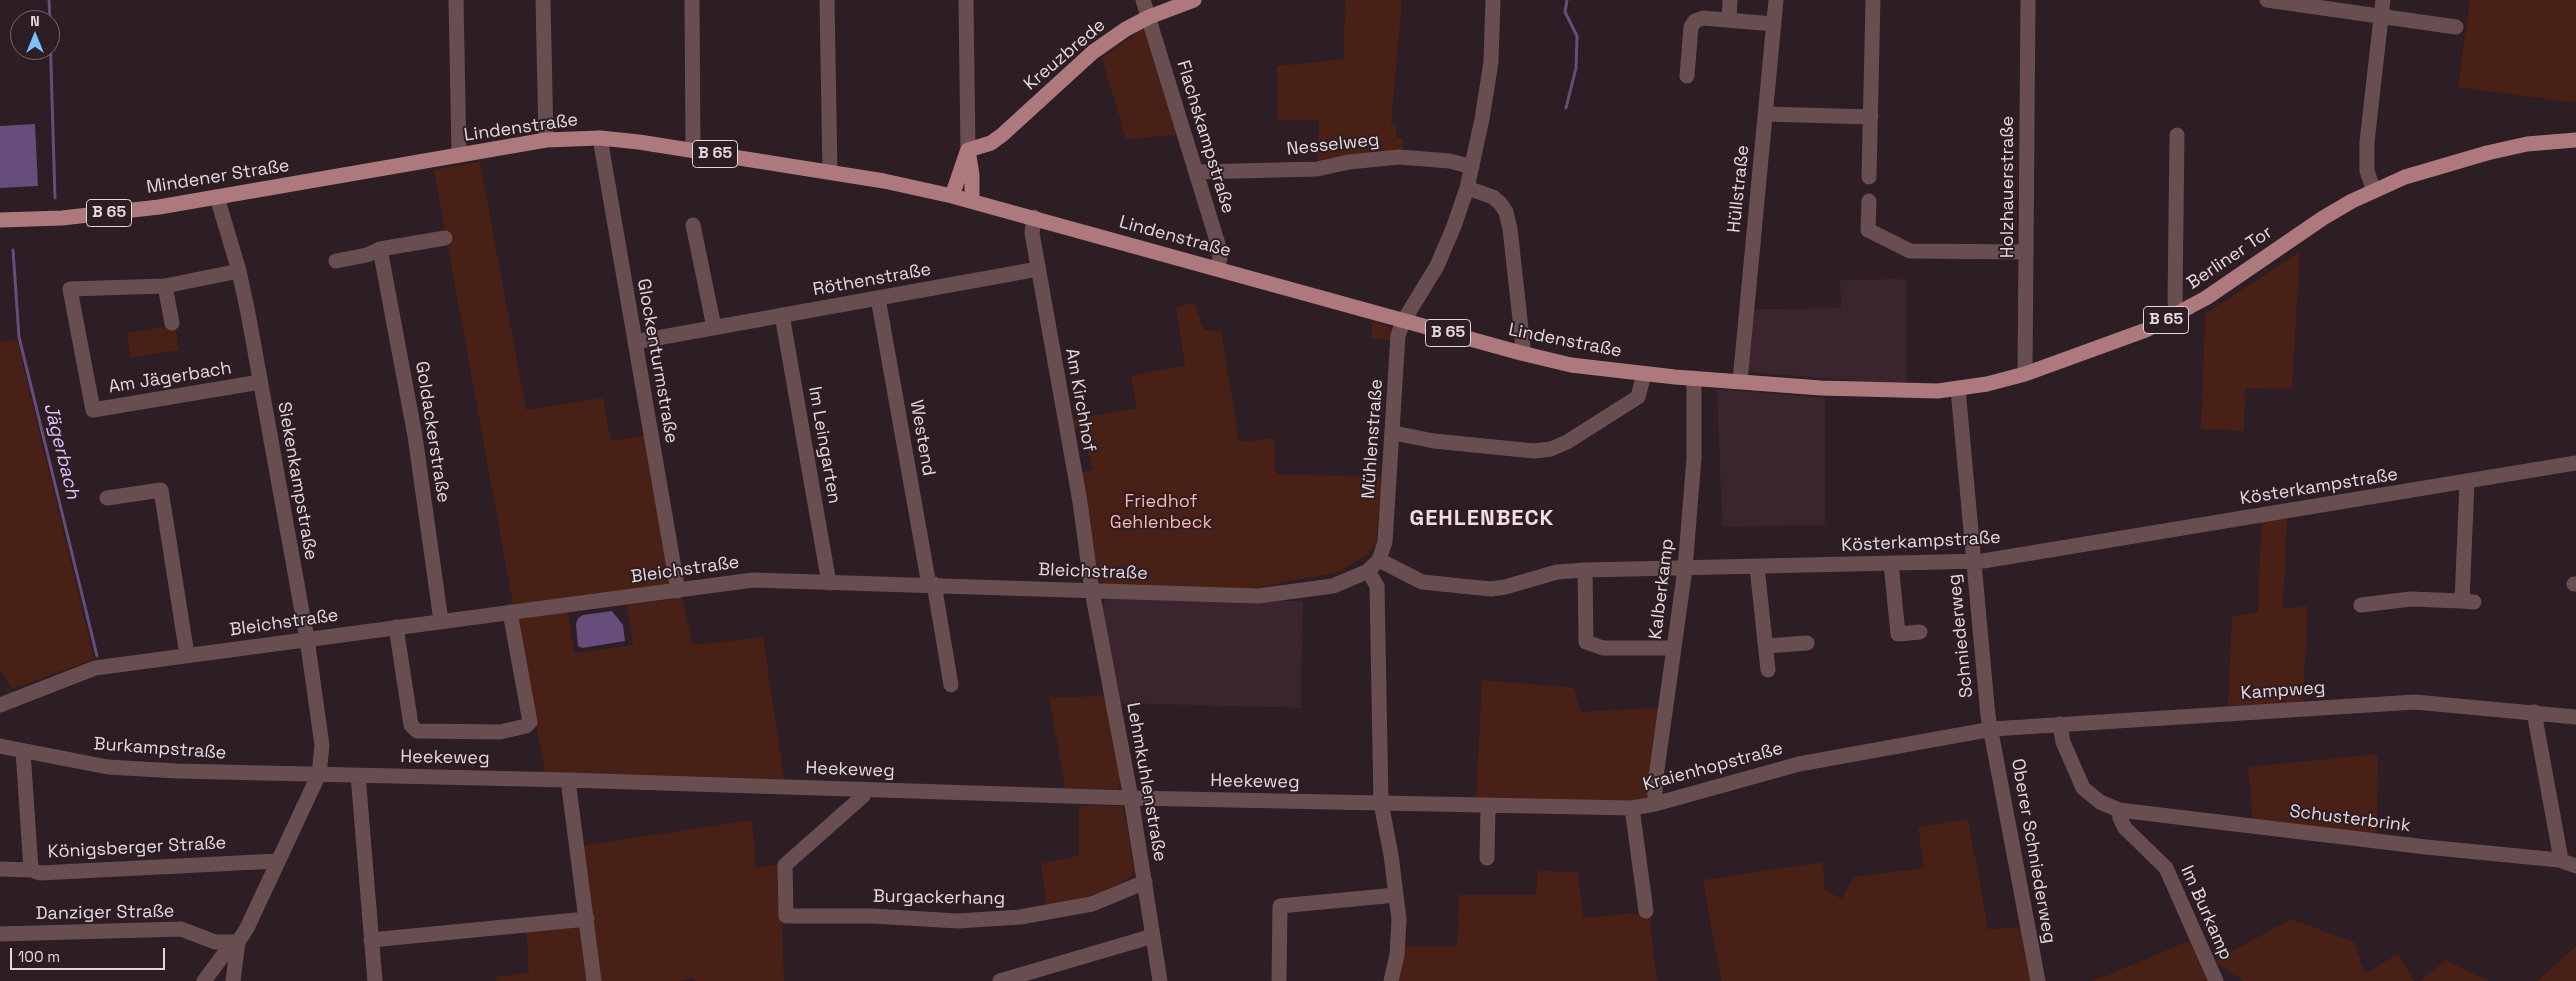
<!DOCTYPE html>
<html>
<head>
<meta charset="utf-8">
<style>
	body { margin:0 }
	#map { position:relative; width:2576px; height:981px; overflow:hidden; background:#2d1d24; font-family:"Space Grotesk",sans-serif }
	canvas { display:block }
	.north { position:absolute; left:10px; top:10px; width:50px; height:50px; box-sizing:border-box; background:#2d1d24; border:1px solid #76686e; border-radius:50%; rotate:0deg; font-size:14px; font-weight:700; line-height:20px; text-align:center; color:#e4d8dd }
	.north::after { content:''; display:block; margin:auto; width:18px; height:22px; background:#7cbef9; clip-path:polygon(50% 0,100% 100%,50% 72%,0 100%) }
	.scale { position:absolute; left:10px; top:948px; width:155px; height:22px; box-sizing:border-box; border:2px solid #e4d8dd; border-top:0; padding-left:6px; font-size:15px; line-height:18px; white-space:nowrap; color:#e4d8dd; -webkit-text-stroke:4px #2d1d24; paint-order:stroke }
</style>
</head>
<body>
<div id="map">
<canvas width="2576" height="981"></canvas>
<div class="north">N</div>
<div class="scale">100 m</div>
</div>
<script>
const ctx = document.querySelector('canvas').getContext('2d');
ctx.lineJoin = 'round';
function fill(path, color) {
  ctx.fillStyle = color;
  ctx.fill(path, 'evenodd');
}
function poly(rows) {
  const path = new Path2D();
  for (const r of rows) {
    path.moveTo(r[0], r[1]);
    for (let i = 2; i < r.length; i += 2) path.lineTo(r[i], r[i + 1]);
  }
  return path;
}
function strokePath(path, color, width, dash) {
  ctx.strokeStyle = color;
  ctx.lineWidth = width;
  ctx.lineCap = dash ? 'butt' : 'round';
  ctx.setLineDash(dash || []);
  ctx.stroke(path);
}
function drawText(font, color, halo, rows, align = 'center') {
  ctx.font = font + ' "Space Grotesk",sans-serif';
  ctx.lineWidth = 4;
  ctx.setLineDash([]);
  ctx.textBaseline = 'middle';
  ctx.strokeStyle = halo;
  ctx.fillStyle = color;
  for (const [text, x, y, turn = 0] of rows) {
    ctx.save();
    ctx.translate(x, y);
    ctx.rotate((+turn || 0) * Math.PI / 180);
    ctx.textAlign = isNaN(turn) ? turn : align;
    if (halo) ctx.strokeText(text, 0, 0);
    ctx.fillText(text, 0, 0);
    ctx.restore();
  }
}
const built = poly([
	[1907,279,1907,382,1883,383,1747,372,1753,309,1841,308,1840,280],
	[1717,389,1825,398,1825,525,1722,527],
	[1107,598,1303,601,1301,708,1119,703,1102,606]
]);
const green = poly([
	[1345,0,1402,0,1391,125,1396,125,1396,138,1403,138,1402,154,1317,164,1319,120,1277,120,1277,66,1344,59],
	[2470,0,2576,0,2576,103,2458,87],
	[1141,30,1147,31,1179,131,1175,135,1126,139,1102,58],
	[480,162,526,410,603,398,611,441,646,435,672,581,667,584,513,605,434,170],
	[2300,252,2292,389,2245,388,2244,431,2201,429,2205,314],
	[1194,302,1204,330,1221,331,1239,442,1274,438,1276,474,1382,477,1376,545,1369,553,1339,572,1249,589,1104,585,1097,579,1079,473,1092,470,1083,428,1071,428,1070,420,1137,408,1131,376,1185,365,1176,308],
	[1376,322,1390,327,1390,340,1371,339,1372,324],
	[175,325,179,350,131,358,127,333],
	[17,339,94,659,12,689,0,669,0,343],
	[2287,516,2283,609,2308,606,2303,702,2228,706,2232,616,2258,612,2261,521],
	[682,598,693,645,763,637,784,779,545,772,516,618,568,612,574,653,633,645,626,605],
	[1482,680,1574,688,1581,712,1659,708,1651,793,1642,800,1476,800],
	[1109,696,1122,782,1118,790,1065,788,1049,697],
	[2378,754,2377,837,2253,823,2248,767],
	[1079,806,1123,806,1135,874,1109,890,1078,901,1047,908,1041,864,1079,855],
	[1968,819,1988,929,2026,927,2035,981,1721,981,1703,880,1823,862,1825,890,1842,899,1853,877,1924,868,1918,827],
	[752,820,756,867,780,865,784,981,695,981,694,978,677,981,598,981,580,846],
	[1538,871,1578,872,1583,918,1649,912,1657,981,1398,981,1403,946,1457,946,1459,895,1536,895],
	[2291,919,2354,942,2365,974,2398,954,2414,981,2243,981,2214,961],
	[583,922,588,981,497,981,496,977,529,973,526,928],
	[2194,939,2212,981,2091,981,2100,978],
	[2576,946,2576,981,2537,981],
	[2446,960,2489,981,2420,981]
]);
const water = poly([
	[35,124,38,186,0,188,0,126],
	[612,611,623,625,625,641,582,648,578,646,576,624,578,618,583,615]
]);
const stream = poly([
	[49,0,50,20],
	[50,32,55,198],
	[1566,108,1576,68,1577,36,1565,12,1567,0],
	[13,250,19,337,97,656]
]);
const minor = poly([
	[456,0,459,155],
	[543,0,546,140],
	[692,0,693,150],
	[827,0,830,172],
	[966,0,968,150],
	[1143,0,1218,244,1220,257,1218,268],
	[2267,0,2456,27],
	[1729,20,1730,0],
	[1687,76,1691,27,1695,21,1703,18,1774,24],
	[1766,114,1871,117],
	[2177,135,2175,303,2178,315],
	[600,138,678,591],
	[1197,172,1317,169,1349,162,1399,157,1450,161,1472,167],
	[1869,177,1873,0],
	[1467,188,1493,197,1500,203,1506,212,1510,229,1523,347,1521,353],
	[2374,191,2367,171,2367,142,2383,0],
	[1869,201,1868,230,1910,251,2026,252],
	[1034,217,1032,233,1080,502,1092,591,1131,798,1160,981],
	[693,225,714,327],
	[380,249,415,436,441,621],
	[336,261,367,255,380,249,445,238],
	[239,271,165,286,70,289,93,410,260,382],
	[165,286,172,323],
	[878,298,929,585],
	[782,315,829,583],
	[635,342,1038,269],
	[2025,374,2028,0],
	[1740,381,1776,0],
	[1958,389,1988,716,2038,981],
	[1394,433,1434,441,1534,451,1551,449,1567,442,1638,397,1644,374],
	[2467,483,2462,601,2474,602],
	[107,498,161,490,187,655],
	[1379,560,1422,582,1491,589,1505,587,1557,572,1585,570,1983,561,2576,463],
	[1891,563,1898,634,1920,632],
	[1757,567,1768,670],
	[1585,570,1586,642,1603,648,1674,648],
	[1368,571,1377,586,1381,803,1391,855,1399,919,1397,955,1391,981],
	[934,584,951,685],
	[2574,584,2576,584],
	[2361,605,2411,599,2462,601],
	[396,627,411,725,417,731,500,732,526,726,530,722,510,612],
	[1766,646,1807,643],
	[0,705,95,668,753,580,1258,596,1333,586,1359,575,1368,571,1379,560,1385,542,1398,335,1404,320,1437,266,1454,226,1467,188,1482,119,1491,62,1493,0],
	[2534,712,2560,854,2559,860],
	[2060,724,2063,742,2083,788,2100,802,2119,810,2426,847,2559,860,2576,866],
	[0,746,108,767,177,771,568,780,1131,798,1632,808,1655,804,1799,764,1992,729,2415,702,2576,717],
	[23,751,31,870],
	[358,775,375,981],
	[568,780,594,981],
	[863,789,863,796,785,865,786,916,872,916,958,921,1020,917,1092,904,1145,882],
	[1655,804,1655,784,1685,569,1694,458,1694,378],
	[1632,808,1646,911],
	[2119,810,2120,818,2125,828,2166,868,2216,981],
	[1487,858,1488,806],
	[0,869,31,870,40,873,277,861],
	[0,934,181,929,215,942,238,942,233,981],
	[371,940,587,919],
	[204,981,224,954,238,942,247,928,319,774,322,745,307,639,248,313,239,271,217,197],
	[1000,981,1153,936],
	[1279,981,1280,906,1396,895]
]);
const major = poly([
	[968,150,991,143,1002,135,1093,52,1126,29,1149,17,1194,0],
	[968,150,972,175,972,200],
	[952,196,967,152],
	[0,220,62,218,159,207,546,140,600,138,639,142,884,181,952,196,1521,353,1571,365,1675,377,1821,388,1938,391,1987,384,2025,374,2146,330,2206,298,2323,218,2352,201,2405,177,2487,153,2527,144,2576,140]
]);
const shields = [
	[715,154,45],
	[109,213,45],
	[2166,320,45],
	[1448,333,45]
];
const shieldNames = [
	["B 65",715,154],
	["B 65",109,213],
	["B 65",2166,320],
	["B 65",1448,333]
];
const streetNames = [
	["Kreuzbrede",1065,55,-40],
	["Lindenstraße",521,128,-8],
	["Flachskampstraße",1205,137,73],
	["Nesselweg",1333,145,-6],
	["Mindener Straße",218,177,-9],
	["Holzhauerstraße",2008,187,-90],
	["Hüllstraße",1739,189,-84],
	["Lindenstraße",1175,237,15],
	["Berliner Tor",2230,258,-34],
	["Röthenstraße",872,280,-10],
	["Lindenstraße",1565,341,11],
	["Glockenturmstraße",657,361,80],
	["Am Jägerbach",170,378,-9],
	["Am Kirchhof",1080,400,80],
	["Goldackerstraße",432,432,81],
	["Westend",922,438,80],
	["Mühlenstraße",1373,439,-86],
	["Im Leingarten",824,445,80],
	["Siekenkampstraße",297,481,80],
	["Kösterkampstraße",2319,487,-9],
	["Kösterkampstraße",1921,542,-3],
	["Bleichstraße",685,570,-8],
	["Bleichstraße",1093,572,2],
	["Kalberkamp",1662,589,-83],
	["Bleichstraße",284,623,-8],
	["Schniederweg",1961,636,-96],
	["Kampweg",2283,691,-4],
	["Burkampstraße",160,749,4],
	["Heekeweg",445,758,1],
	["Kraienhopstraße",1713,767,-15],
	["Heekeweg",850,770,2],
	["Lehmkuhlenstraße",1146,782,80],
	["Heekeweg",1255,782,1],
	["Schusterbrink",2350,819,7],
	["Königsberger Straße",137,848,-3],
	["Oberer Schniederweg",2033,851,80],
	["Burgackerhang",939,898,1],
	["Danziger Straße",105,913,-1],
	["Im Burkamp",2206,913,66]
];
const parkNames = [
	["Friedhof",1161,502],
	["Gehlenbeck",1161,523]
];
const waterNames = [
	["Jägerbach",61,451,76]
];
const districtNames = [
	["GEHLENBECK",1482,519]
];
fill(built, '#3a242e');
fill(green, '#492016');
fill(water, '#674d7b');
strokePath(stream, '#674d7b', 3);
strokePath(minor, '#684e50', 15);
strokePath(major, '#ae797d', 15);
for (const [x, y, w] of shields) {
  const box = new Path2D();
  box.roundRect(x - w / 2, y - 13.5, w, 27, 4);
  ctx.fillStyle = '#2d1d24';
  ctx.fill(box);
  strokePath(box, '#e4d8dd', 1);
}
drawText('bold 16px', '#e4d8dd', null, shieldNames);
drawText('18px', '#e4d8dd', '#2d1d24', streetNames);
drawText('18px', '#fdb6a4', '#2d1d24', parkNames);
drawText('italic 19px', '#e0bffa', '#2d1d24', waterNames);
ctx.letterSpacing = '1px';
drawText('bold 22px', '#f3dce5', '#2d1d24', districtNames);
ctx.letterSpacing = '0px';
</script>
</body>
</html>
